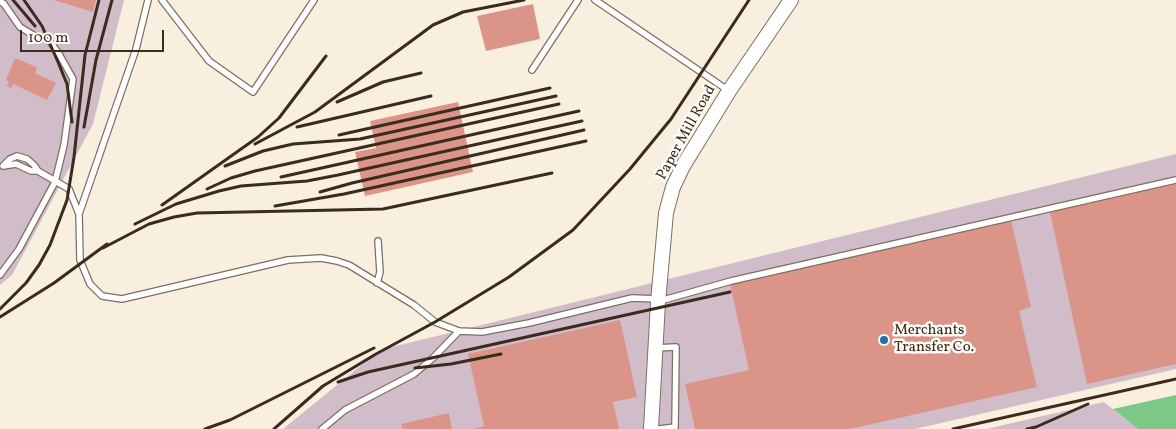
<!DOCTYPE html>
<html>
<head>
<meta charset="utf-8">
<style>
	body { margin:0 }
	#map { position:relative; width:1176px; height:429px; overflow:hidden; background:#f8efde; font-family:Vollkorn,serif }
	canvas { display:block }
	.scale { position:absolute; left:20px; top:30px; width:144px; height:22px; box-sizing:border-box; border:2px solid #3b2a1e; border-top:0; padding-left:6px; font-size:15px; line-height:18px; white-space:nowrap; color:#3b2a1e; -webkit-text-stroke:4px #fdfcf7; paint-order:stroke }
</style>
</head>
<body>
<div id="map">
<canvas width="1176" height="429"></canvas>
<div class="scale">100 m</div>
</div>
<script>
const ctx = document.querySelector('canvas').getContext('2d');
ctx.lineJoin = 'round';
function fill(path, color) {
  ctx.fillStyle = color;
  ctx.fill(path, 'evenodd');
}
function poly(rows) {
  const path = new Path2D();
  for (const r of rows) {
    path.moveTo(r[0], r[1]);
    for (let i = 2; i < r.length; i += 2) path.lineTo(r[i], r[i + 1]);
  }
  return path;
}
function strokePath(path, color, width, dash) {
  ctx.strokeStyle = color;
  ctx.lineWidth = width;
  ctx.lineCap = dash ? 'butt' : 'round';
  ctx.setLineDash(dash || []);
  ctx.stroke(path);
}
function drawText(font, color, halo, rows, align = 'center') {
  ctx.font = font + ' Vollkorn,serif';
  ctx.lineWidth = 5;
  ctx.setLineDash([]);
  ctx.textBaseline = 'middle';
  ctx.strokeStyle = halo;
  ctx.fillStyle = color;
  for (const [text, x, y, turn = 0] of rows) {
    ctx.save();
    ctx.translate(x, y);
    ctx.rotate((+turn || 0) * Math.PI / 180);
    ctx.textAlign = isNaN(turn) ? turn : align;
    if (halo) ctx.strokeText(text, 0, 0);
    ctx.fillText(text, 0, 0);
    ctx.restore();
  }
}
const industrial = poly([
	[0,0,124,0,93,124,12,275,0,285],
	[1176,154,1176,369,915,429,283,429,380,350],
	[1104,402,1138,429,986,429]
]);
const green = poly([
	[1176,395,1176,429,1138,429,1113,409]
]);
const building = poly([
	[54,0,96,0,93,12],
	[533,4,540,39,486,51,477,16],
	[15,58,36,67,37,68,35,73,56,83,47,100,13,84,11,88,7,86,9,82,6,80],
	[458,102,473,172,365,196,355,152,376,148,370,121],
	[1176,184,1176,364,1087,384,1050,212],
	[1011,220,1031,307,1019,311,1037,387,850,429,695,429,685,384,749,370,730,284],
	[620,320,637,397,613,402,619,429,473,429,484,426,468,354],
	[449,413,452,429,403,429,401,424]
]);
const service = poly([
	[148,0,136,49,79,214,80,260,90,284,102,296,122,299,288,260,321,258,337,261,349,265,414,305,435,322,459,331,482,332,529,323,632,298,658,299],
	[162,0,209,61,253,92,314,0],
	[595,0,729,91],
	[0,1,4,4,20,27,33,35,49,40,59,54,73,79,64,145,55,182,19,249,0,275],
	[532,70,578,0],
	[38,171,31,171,16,164,3,166,10,159,17,156,27,159,34,165,38,171,69,189,79,214],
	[377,283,380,272,378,241],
	[660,301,731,281,1176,180],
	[655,348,676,347,675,427,659,429],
	[322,429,345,410,414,374,433,358,459,331]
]);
const tertiary = poly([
	[651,429,658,302,666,213,673,187,683,166,729,91,791,0]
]);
const rail = poly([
	[13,0,35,26],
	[24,0,42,26,58,62,67,84,72,122],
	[337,102,383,82,421,73],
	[84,127,96,60,112,0],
	[297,127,431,96],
	[339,135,550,88],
	[255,144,315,112,433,25,463,12,524,0],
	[225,166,263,151,293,144,360,139,556,96],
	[281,177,579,111],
	[207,189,231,178,255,171,559,104],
	[320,192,352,183,584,130],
	[162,205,258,137,279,118,326,56],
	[275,206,344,194,586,141],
	[135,224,176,204,219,191,241,186,307,181,338,175,582,121],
	[103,248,149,224,174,217,197,213,383,209,552,173],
	[0,309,26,283,39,265,50,245,67,200,74,157,85,55,99,0],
	[0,317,54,283,107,244],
	[415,368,451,364,501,354],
	[338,382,368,372,730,292],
	[205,429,230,420,374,348],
	[274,429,323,386,376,354,435,322,509,277,573,230,630,169,671,119,749,0],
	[953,429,1176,379],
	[1027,429,1036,427,1088,404]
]);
const markers = [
	[884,340,5,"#1f6fb2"]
];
const streetNames = [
	["Paper Mill Road",687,133,-61]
];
const poiNames = [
	["Merchants",894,331],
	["Transfer Co.",894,348]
];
fill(industrial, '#d1bdc9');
fill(green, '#7cc886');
fill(building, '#db9588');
strokePath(service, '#7d6f61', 8);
strokePath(tertiary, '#7d6f61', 16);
strokePath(service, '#fff', 5.5);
strokePath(tertiary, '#fff', 14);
strokePath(rail, '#3b2a1e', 3);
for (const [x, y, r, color] of markers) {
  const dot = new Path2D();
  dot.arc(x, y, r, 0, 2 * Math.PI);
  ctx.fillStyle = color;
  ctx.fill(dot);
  strokePath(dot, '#fdfcf7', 2);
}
drawText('15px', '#3b2a1e', '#fdfcf7', streetNames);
drawText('15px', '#3b2a1e', '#fdfcf7', poiNames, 'left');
</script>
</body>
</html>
